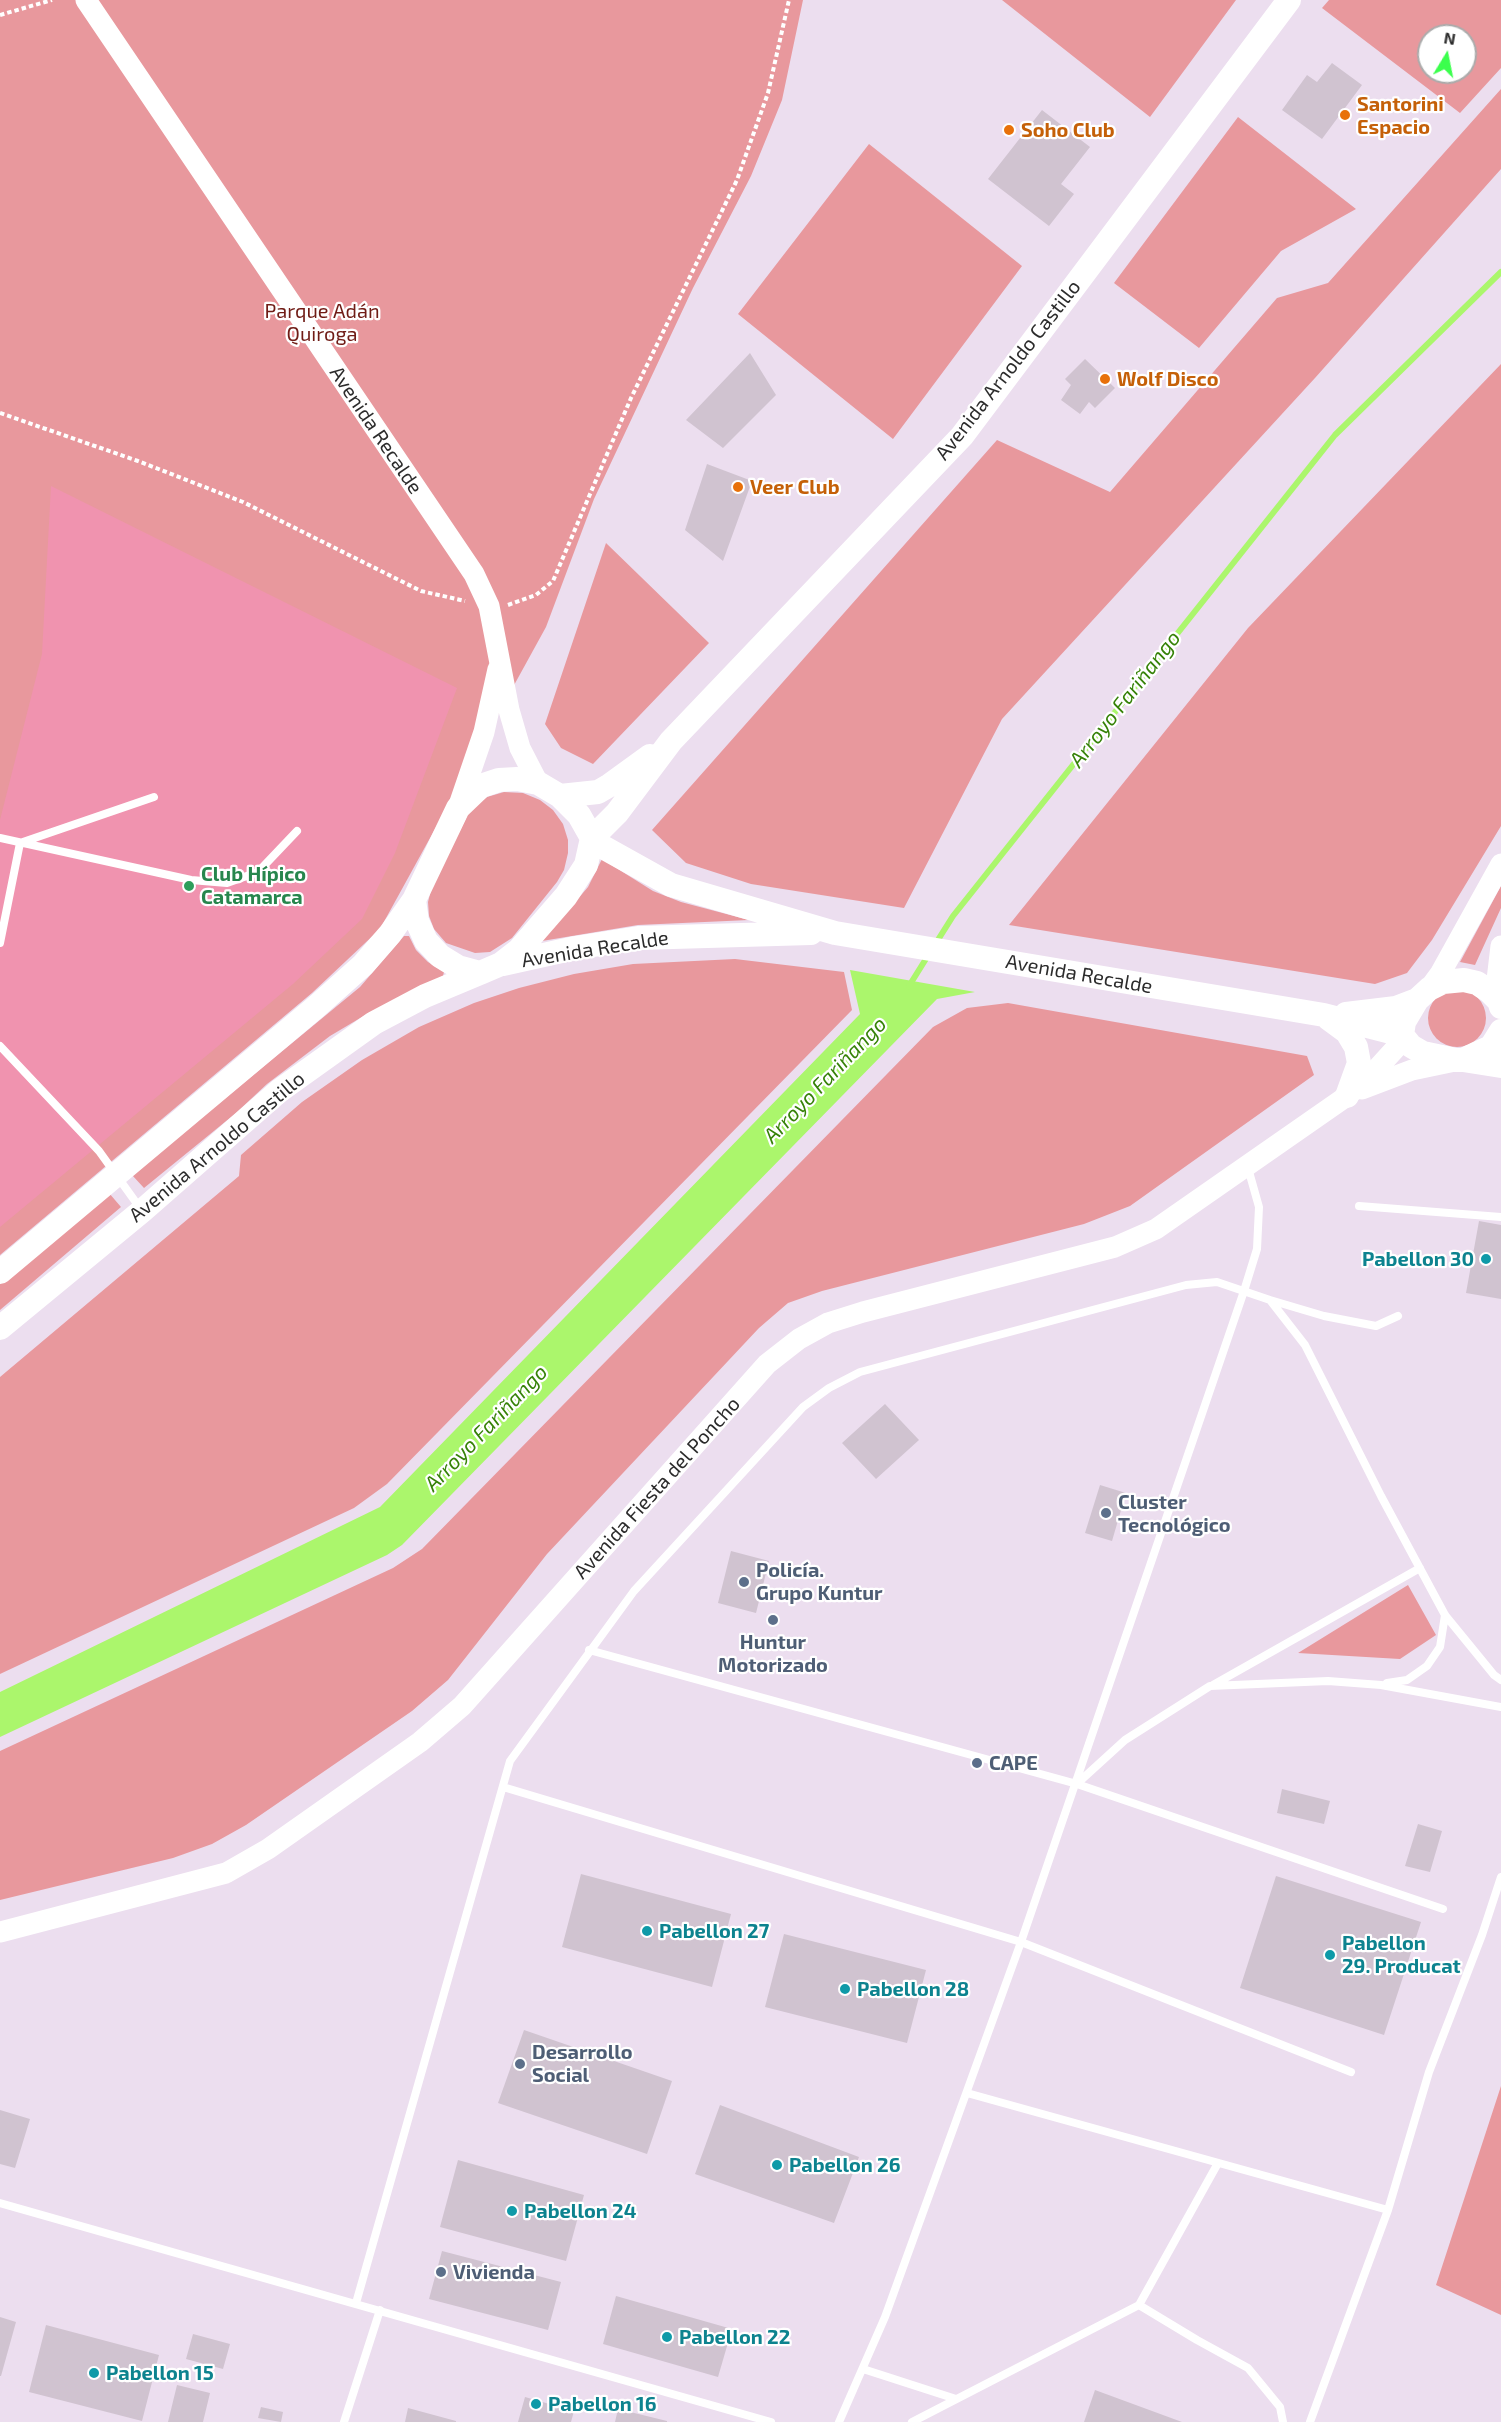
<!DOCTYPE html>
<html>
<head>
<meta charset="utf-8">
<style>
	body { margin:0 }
	#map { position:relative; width:1501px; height:2422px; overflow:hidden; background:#ecdeef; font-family:"Exo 2",sans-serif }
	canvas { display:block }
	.north { position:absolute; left:1417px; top:24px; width:60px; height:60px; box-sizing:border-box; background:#fff; border:2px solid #ababab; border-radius:50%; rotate:10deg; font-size:16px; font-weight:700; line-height:24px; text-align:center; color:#2c2c2c }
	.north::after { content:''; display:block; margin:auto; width:21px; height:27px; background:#3bff4d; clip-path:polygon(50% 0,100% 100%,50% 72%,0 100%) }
</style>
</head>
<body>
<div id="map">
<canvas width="1501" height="2422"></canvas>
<div class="north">N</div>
</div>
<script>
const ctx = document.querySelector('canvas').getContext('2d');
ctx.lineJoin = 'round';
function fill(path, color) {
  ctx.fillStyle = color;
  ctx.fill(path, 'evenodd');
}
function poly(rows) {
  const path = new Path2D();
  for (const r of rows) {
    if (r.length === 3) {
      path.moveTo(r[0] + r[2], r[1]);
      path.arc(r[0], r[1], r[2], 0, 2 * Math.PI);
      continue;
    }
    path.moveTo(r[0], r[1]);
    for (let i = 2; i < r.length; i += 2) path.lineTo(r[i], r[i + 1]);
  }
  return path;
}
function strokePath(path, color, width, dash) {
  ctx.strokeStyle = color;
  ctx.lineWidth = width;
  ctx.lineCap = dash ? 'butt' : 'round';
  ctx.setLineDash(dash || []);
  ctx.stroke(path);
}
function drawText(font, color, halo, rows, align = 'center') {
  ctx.font = font + ' "Exo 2",sans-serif';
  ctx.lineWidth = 4.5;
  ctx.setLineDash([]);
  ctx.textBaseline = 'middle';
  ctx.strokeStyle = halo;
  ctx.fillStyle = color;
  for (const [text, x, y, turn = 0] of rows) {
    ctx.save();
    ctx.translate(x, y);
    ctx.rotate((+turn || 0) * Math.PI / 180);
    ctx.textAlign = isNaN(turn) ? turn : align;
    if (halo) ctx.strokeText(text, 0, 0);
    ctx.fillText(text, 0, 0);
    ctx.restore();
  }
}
const green = poly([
	[0,0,803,0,782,100,751,176,693,288,594,499,546,627,380,929,312,993,0,1255],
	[1002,0,1236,0,1150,117],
	[1329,0,1501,0,1501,68,1460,113,1322,8],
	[1429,36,1465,36,1465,72,1429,72],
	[1501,89,1501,169,1315,378,1002,719,904,908,751,884,686,863,652,830,997,440,1110,492,1277,298,1328,283],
	[1238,117,1356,209,1281,251,1199,348,1114,283],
	[869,144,1022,266,893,439,738,314],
	[1501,364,1501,826,1432,940,1407,973,1375,984,1009,925,1248,628],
	[606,543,709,643,593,764,561,748,545,724],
	[504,792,523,793,540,800,553,810,563,824,568,840,568,853,564,870,557,882,512,938,490,952,475,953,446,943,434,929,429,916,428,902,431,890,470,810,487,797],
	[602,859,653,891,681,902,749,920,638,925,542,941,588,887],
	[1501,886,1501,908,1475,965,1460,962],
	[404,936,409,936,416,950,428,962,444,972,443,976,367,1014,330,1036,267,1084,236,1113,144,1188,132,1175,360,987],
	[735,959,844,972,852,1010,387,1484,354,1508,0,1674,0,1377,239,1176,241,1155,302,1102,362,1060,419,1027,474,1003,519,988,574,974,633,964],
	[1457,1018,29],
	[1008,1003,1307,1056,1314,1075,1130,1206,1084,1224,822,1291,788,1303,759,1328,547,1554,448,1680,412,1711,246,1825,212,1844,173,1858,0,1900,0,1751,393,1568,422,1549,933,1027,967,1008],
	[109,1193,121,1207,0,1310,0,1284],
	[1408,1585,1436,1635,1400,1659,1298,1653],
	[1501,2086,1501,2315,1436,2285]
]);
const pitch = poly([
	[51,486,457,688,395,853,362,919,293,984,0,1227,0,820,42,654]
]);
const water = poly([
	[850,970,975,992,937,999,402,1545,387,1555,0,1737,0,1692,380,1507,860,1014]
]);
const stream = poly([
	[936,943,953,916,1335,435,1501,272],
	[909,986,929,954]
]);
const building = poly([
	[1332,63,1362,85,1322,139,1282,110,1307,75,1317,82],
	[1042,110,1090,147,1061,184,1074,194,1049,226,988,179],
	[750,353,776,395,723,448,686,420],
	[1085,359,1115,388,1095,408,1089,402,1080,414,1061,400,1071,385,1065,379],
	[707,464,752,481,723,561,685,530],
	[1479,1221,1501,1225,1501,1299,1466,1293],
	[885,1404,919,1440,876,1479,842,1443],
	[1100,1485,1126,1493,1112,1541,1085,1533],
	[731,1551,769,1561,756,1613,718,1603],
	[1282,1789,1330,1801,1324,1824,1277,1813],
	[1418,1824,1442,1831,1430,1872,1405,1866],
	[581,1874,731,1914,712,1987,562,1947],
	[1276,1876,1421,1922,1384,2035,1240,1988],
	[784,1934,926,1970,907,2043,765,2007],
	[524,2030,672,2081,647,2154,498,2103],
	[720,2105,859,2157,834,2223,695,2174],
	[0,2110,30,2119,15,2168,0,2164],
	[458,2160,584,2195,566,2261,440,2227],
	[442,2251,561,2282,548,2330,429,2299],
	[616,2296,732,2329,718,2377,603,2344],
	[0,2317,16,2322,1,2376,0,2376],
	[46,2325,159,2355,142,2421,29,2392],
	[193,2334,230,2344,223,2369,186,2359],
	[177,2385,210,2393,203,2422,168,2422],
	[1095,2390,1182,2422,1084,2422],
	[525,2397,574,2411,571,2422,518,2422],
	[261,2407,283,2412,281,2422,258,2418],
	[408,2408,456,2421,456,2422,405,2422],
	[618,2409,667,2421,667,2422,615,2422]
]);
const path = poly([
	[0,15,52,0],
	[0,413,138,461,243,502,421,591,465,601],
	[508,605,536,595,553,581,631,398,737,180,768,93,789,0]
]);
const service = poly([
	[0,838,191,880,227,883,258,872,297,831],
	[0,943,20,843,154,797],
	[0,1046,99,1151,140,1208],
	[1359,1206,1501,1217],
	[1270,1300,1324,1316,1376,1326,1398,1316],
	[589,1650,1077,1784,1443,1909],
	[1387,1683,1407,1680,1427,1666,1440,1647,1445,1615],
	[1213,1685,1420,1568],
	[1080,1781,1125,1740,1210,1686,1328,1681,1381,1685,1501,1707],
	[503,1787,1021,1942,1351,2072],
	[967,2093,1388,2210],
	[0,2203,771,2422],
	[356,2303,510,1761,634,1591,803,1407,829,1388,860,1372,1186,1285,1217,1282,1270,1300,1305,1345,1381,1496,1445,1615,1494,1675,1501,1680],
	[1139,2305,1197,2340,1248,2368,1280,2407,1283,2422],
	[863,2369,956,2399],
	[344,2422,380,2310],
	[839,2422,885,2317,1021,1942,1244,1291,1257,1249,1259,1207,1248,1168],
	[912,2422,1139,2305,1218,2163],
	[1310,2422,1388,2210,1429,2072,1482,1935,1501,1877]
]);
const tertiary = poly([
	[86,0,474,574,489,606,509,710,520,748,538,783],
	[458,808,484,732,498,669],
	[1429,989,1440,974,1501,864],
	[1499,1001,1497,980,1501,946],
	[1362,1089,1412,1070,1455,1061],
	[0,1932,226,1873,268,1849,420,1742,462,1706,767,1364,799,1339,828,1323,863,1312,1115,1247,1156,1229,1347,1096,1374,1072,1404,1039]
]);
const secondary = poly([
	[560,796,598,792,610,785,650,756],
	[592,838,617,813,671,741,962,436,1289,0],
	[592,841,671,885,835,933,1324,1015,1402,1035],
	[503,964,575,948,638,938,811,933],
	[1501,1007,1499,1001,1489,991,1477,983,1464,980,1443,982,1429,989,1417,1000,1404,1022,1402,1035,1411,1046,1423,1053,1456,1060,1463,1060,1491,1047,1501,1031],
	[1346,1014,1396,1008,1417,1000],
	[1328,1018,1347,1032,1356,1047,1359,1063,1347,1096],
	[1463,1060,1501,1066],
	[0,1272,316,1007,363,965,390,934,414,900,458,808,481,786,499,780,517,779,538,783,560,796,579,815,592,838,586,865,566,896,519,950,501,964,480,973,458,967,440,956,426,941,417,921,414,900],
	[0,1328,142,1211,279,1091,374,1023,425,996,480,973]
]);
const markers = [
	[1345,115,6,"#e8710a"],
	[1009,130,6,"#e8710a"],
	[1105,379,6,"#e8710a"],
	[738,487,6,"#e8710a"],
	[189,886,6,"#2e9e5b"],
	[1486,1259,6,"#0f9aa8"],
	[1106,1513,6,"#5c6f8a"],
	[744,1582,6,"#5c6f8a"],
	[773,1620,6,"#5c6f8a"],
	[977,1763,6,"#5c6f8a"],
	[647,1931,6,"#0f9aa8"],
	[1330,1955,6,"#0f9aa8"],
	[845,1989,6,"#0f9aa8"],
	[520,2064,6,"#5c6f8a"],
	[777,2165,6,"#0f9aa8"],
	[512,2211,6,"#0f9aa8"],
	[441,2272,6,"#5c6f8a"],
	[667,2337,6,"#0f9aa8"],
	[94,2373,6,"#0f9aa8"],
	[536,2404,6,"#0f9aa8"]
];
const foodNames = [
	["Santorini",1357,104],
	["Espacio",1357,127],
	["Soho Club",1021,130],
	["Wolf Disco",1117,379],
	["Veer Club",750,487]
];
const parkNames = [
	["Parque Adán",322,311],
	["Quiroga",322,334]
];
const streetNames = [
	["Avenida Arnoldo Castillo",1008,370,-52],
	["Avenida Recalde",376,430,56],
	["Avenida Recalde",595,949,-9],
	["Avenida Recalde",1079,974,10],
	["Avenida Arnoldo Castillo",217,1147,-40],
	["Avenida Fiesta del Poncho",657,1488,-48]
];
const leisureNames = [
	["Club Hípico",201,874],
	["Catamarca",201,897]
];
const cultureNames = [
	["Pabellon 30",1474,1259,"right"],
	["Pabellon 27",659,1931],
	["Pabellon",1342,1943],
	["29. Producat",1342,1966],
	["Pabellon 28",857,1989],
	["Pabellon 26",789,2165],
	["Pabellon 24",524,2211],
	["Pabellon 22",679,2337],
	["Pabellon 15",106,2373],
	["Pabellon 16",548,2404]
];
const serviceNames = [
	["Cluster",1118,1502],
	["Tecnológico",1118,1525],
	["Policía.",756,1570],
	["Grupo Kuntur",756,1593],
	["Huntur",773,1642,"center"],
	["Motorizado",773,1665,"center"],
	["CAPE",989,1763],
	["Desarrollo",532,2052],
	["Social",532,2075],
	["Vivienda",453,2272]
];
const waterNames = [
	["Arroyo Fariñango",1125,699,-52],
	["Arroyo Fariñango",825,1080,-46],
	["Arroyo Fariñango",486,1428,-46]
];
fill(green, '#e8989d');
fill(pitch, '#f093af');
fill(water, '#abf66c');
strokePath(stream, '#abf66c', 6);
fill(building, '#d0c3d0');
strokePath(path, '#fff', 4, [4.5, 3]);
strokePath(service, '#fff', 8);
strokePath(tertiary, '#fff', 21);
strokePath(secondary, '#fff', 24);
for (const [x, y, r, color] of markers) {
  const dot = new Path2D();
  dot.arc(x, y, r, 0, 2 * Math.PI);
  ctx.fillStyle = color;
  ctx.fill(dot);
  strokePath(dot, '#fff', 2);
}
drawText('bold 20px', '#c56008', '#fff', foodNames, 'left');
drawText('20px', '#701c16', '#fff', parkNames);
drawText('20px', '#2c2c2c', '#fff', streetNames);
drawText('bold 20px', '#27864d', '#fff', leisureNames, 'left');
drawText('bold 20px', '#0d838f', '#fff', cultureNames, 'left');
drawText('bold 20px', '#4e5e75', '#fff', serviceNames, 'left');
drawText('italic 21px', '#368208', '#fff', waterNames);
</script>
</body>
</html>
